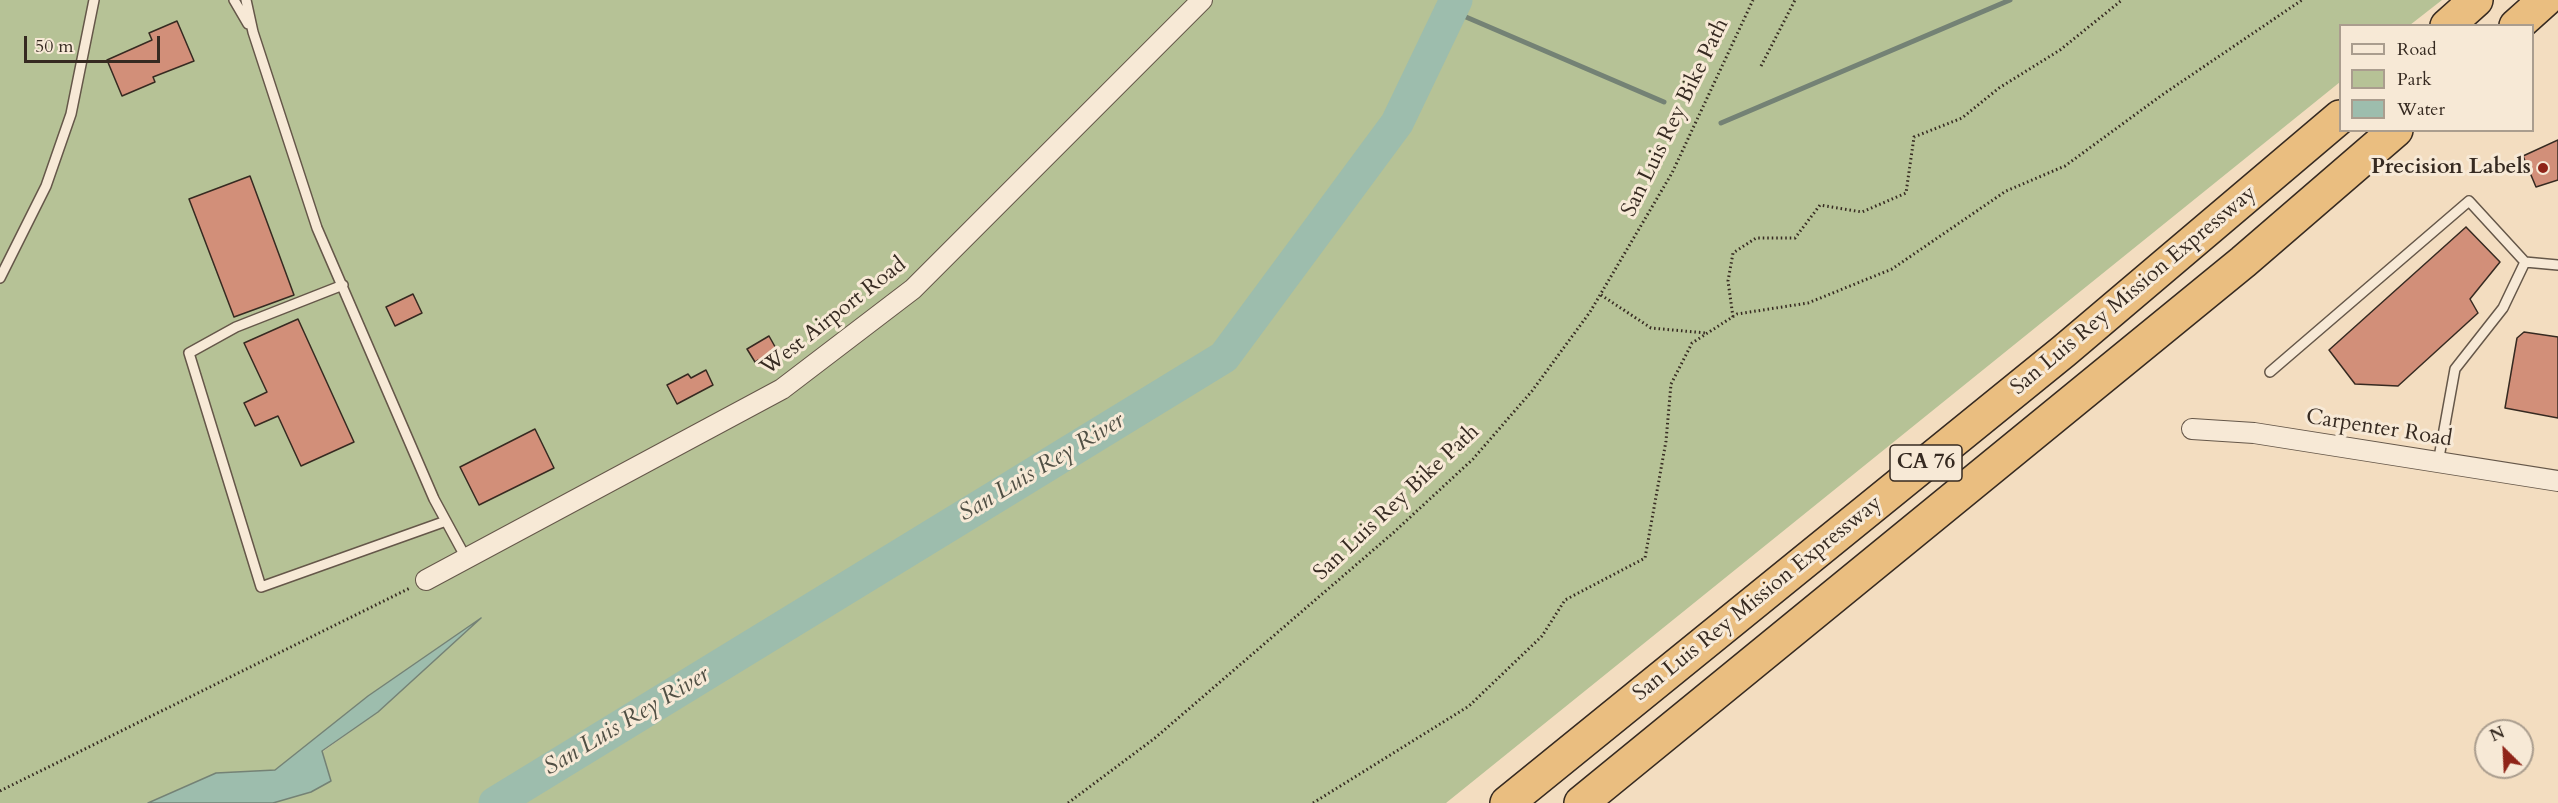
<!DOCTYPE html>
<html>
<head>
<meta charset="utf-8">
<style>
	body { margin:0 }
	#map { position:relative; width:2558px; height:803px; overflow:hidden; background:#f3ddc0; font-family:Cardo,serif }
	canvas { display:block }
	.legend { position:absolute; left:2339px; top:24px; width:195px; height:108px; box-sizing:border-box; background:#f7e9d6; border:2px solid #aa9d8e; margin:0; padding:8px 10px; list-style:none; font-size:18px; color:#362a21 }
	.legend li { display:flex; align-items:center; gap:12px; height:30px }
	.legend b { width:30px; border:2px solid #aa9d8e }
	.north { position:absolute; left:2474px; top:719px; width:60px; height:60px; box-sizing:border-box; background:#f7e9d6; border:2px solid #aa9d8e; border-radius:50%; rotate:336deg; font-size:16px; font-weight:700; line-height:24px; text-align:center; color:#362a21 }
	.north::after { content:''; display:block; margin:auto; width:21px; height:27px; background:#8f2418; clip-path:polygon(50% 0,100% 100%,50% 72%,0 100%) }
	.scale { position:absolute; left:24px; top:36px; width:136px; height:27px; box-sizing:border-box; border:3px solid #362a21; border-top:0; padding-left:8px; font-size:18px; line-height:21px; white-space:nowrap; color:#362a21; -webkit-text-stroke:4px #f7e9d6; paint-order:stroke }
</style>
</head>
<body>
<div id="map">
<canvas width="2558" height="803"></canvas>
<ul class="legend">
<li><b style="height:8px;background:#f7e9d6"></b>Road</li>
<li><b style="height:16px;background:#b6c296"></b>Park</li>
<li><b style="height:16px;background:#9dbdad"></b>Water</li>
</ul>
<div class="north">N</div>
<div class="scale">50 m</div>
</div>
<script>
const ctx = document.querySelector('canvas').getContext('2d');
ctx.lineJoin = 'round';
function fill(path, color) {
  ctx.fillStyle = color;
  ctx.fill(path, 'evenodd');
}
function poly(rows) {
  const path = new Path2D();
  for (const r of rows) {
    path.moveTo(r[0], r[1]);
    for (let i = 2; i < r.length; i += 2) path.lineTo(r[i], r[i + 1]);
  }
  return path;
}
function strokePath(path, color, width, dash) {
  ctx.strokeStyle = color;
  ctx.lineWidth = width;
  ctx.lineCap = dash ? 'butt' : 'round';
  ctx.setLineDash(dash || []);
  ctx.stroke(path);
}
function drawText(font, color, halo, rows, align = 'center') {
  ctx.font = font + ' Cardo,serif';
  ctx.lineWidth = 6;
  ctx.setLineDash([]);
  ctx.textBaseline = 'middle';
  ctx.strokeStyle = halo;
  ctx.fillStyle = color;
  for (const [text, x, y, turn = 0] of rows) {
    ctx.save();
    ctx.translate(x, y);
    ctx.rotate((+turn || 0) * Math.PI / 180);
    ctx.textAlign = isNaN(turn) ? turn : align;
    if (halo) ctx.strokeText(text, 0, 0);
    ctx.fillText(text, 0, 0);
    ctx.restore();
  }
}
const green = poly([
	[0,0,2442,0,2410,25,2340,26,2340,82,1446,803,273,803,311,792,322,752,378,712,477,621,368,696,275,770,216,773,148,803,0,803]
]);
const water = poly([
	[481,618,378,712,322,751,331,781,311,792,273,803,148,803,216,773,275,770,368,696,481,618]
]);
const stream = poly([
	[1452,11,1664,102],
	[1721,123,2010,0]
]);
const river = poly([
	[495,803,1224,357,1397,123,1456,0]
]);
const building = poly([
	[177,21,194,61,153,77,155,82,122,96,107,60,152,40,149,33,177,21],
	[2558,140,2558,180,2536,187,2523,156,2558,140],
	[250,176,294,295,234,317,189,199,250,176],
	[2466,227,2500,262,2470,299,2478,313,2398,386,2355,384,2329,350,2466,227],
	[413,294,422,313,395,326,386,307,413,294],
	[298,319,354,442,301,466,278,416,255,426,244,403,267,392,244,343,298,319],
	[2524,332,2558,337,2558,418,2505,408,2517,338,2524,332],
	[769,336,778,352,760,363,758,360,755,362,747,349,769,336],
	[706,370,713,385,677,404,667,385,688,374,691,378,706,370],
	[535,429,554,468,479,505,460,467,535,429]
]);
const path = poly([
	[1761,66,1795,0],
	[1601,295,1651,328,1706,333],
	[1733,317,1728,281,1733,253,1756,238,1795,238,1820,205,1862,212,1906,193,1914,137,1962,118,1999,88,2060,50,2122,0],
	[0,791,410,588],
	[1068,803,1155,738,1393,533,1473,459,1532,391,1590,312,1672,173,1753,0],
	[1313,803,1469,706,1542,636,1565,600,1645,558,1666,441,1671,384,1692,343,1737,314,1808,303,1892,269,2006,191,2065,166,2162,95,2302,0]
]);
const lane = poly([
	[234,0,248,24],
	[246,0,253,32,317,228,434,499,466,558],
	[0,278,46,186,71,114,94,0],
	[343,285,236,327,189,353,261,587,446,521],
	[2270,372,2469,201,2525,262,2558,265],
	[2438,463,2455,369,2503,308,2525,262]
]);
const street = poly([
	[2192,429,2254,433,2558,481],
	[426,580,782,389,913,289,1202,0]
]);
const highway = poly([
	[2447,26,2476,0],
	[2516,26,2545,0],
	[1507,803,2064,351,2340,117],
	[1581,803,2243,262,2396,130]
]);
const markers = [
	[2543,168,6,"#8f2418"]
];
const shields = [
	[1926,463,72]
];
const shieldNames = [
	["CA 76",1926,463]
];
const streetNames = [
	["San Luis Rey Bike Path",1676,118,-64],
	["San Luis Rey Mission Expressway",2134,291,-40],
	["West Airport Road",834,317,-38],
	["Carpenter Road",2379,429,9],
	["San Luis Rey Bike Path",1397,503,-43],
	["San Luis Rey Mission Expressway",1758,599,-39]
];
const poiNames = [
	["Precision Labels",2531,168]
];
const waterNames = [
	["San Luis Rey River",1042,468,-31],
	["San Luis Rey River",627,722,-31]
];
fill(green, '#b6c296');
fill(water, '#9dbdad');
strokePath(water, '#748275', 1.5);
strokePath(stream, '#748275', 5);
strokePath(river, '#9dbdad', 33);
fill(building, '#d28f79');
strokePath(building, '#362a21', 1.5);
strokePath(lane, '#655749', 12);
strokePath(street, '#655749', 22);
strokePath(highway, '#362a21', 36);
strokePath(path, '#362a21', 3, [1.5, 3]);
strokePath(lane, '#f7e9d6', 9);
strokePath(street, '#f7e9d6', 20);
strokePath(highway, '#eabe80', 33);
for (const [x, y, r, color] of markers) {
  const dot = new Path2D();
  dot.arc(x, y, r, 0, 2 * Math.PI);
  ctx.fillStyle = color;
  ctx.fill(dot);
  strokePath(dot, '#f7e9d6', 2);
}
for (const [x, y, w] of shields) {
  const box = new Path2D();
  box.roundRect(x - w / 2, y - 18, w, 36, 4.5);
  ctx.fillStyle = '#f7e9d6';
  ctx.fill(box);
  strokePath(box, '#362a21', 1.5);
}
drawText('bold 21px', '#362a21', null, shieldNames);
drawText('22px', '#362a21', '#f7e9d6', streetNames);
drawText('bold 22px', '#362a21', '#f7e9d6', poiNames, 'right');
drawText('italic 24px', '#504f44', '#f7e9d6', waterNames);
</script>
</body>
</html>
